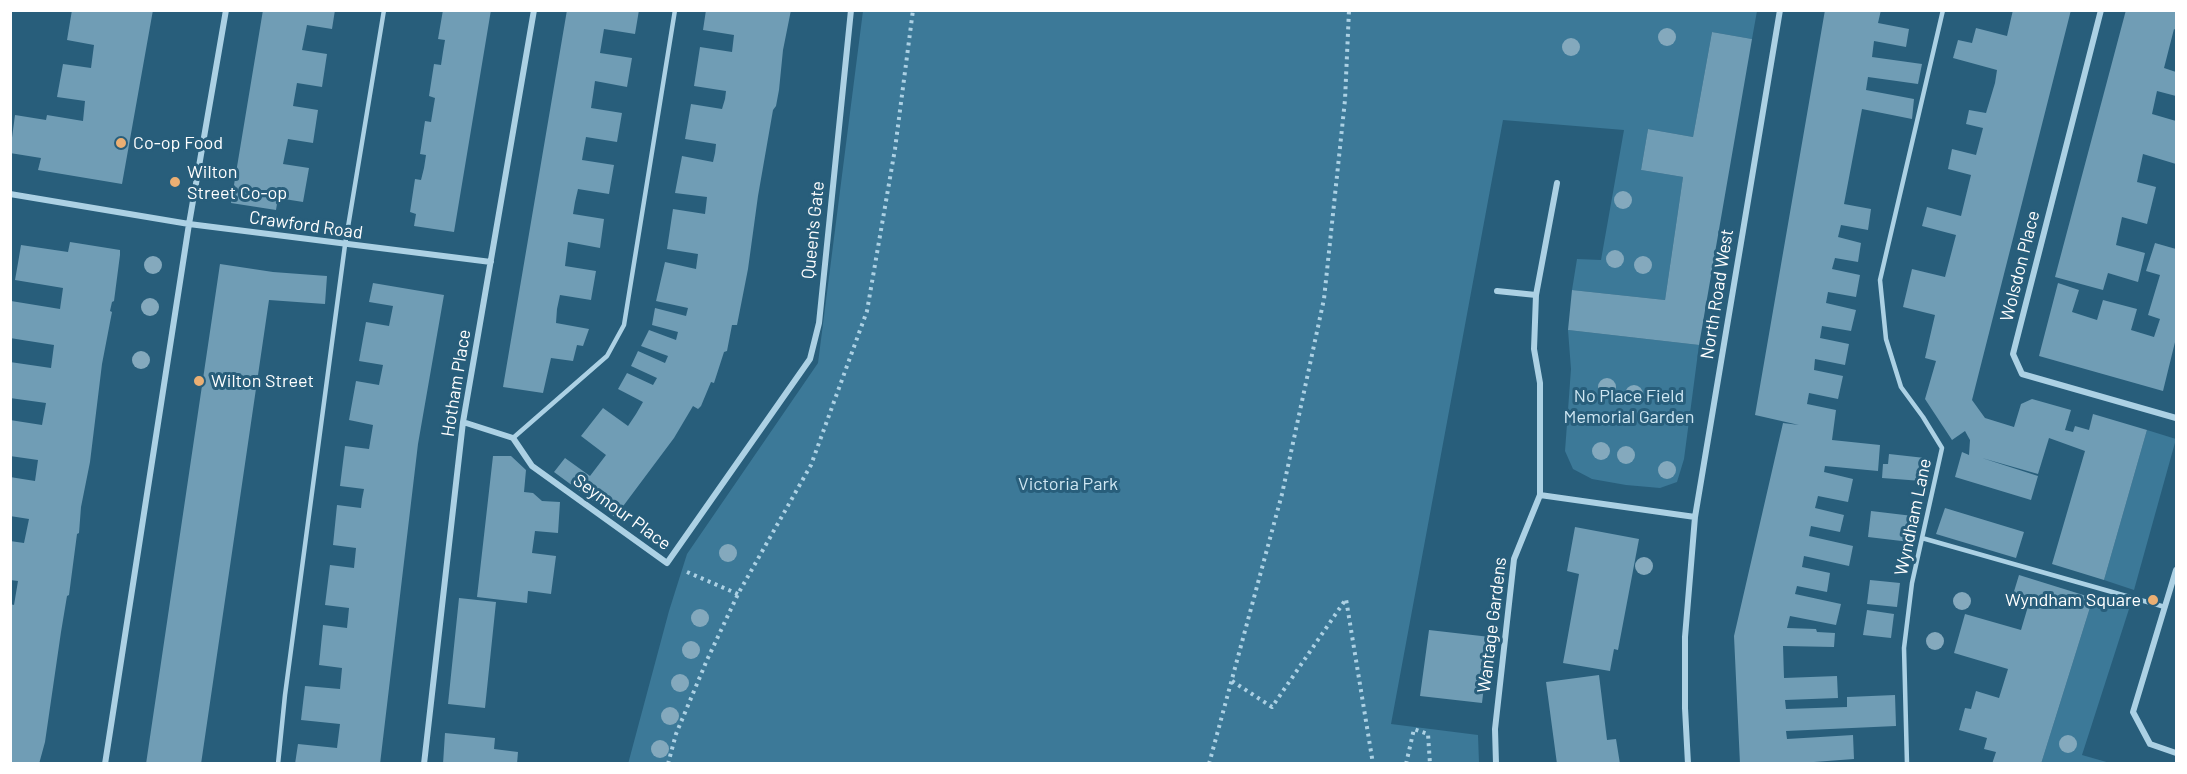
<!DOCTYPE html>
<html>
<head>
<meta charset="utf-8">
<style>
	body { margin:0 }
	#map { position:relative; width:2187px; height:774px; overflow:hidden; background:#285e7b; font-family:Barlow,sans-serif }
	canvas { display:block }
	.frame { position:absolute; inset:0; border:12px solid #fff; pointer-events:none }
</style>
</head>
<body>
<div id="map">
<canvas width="2187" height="774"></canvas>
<div class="frame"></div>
</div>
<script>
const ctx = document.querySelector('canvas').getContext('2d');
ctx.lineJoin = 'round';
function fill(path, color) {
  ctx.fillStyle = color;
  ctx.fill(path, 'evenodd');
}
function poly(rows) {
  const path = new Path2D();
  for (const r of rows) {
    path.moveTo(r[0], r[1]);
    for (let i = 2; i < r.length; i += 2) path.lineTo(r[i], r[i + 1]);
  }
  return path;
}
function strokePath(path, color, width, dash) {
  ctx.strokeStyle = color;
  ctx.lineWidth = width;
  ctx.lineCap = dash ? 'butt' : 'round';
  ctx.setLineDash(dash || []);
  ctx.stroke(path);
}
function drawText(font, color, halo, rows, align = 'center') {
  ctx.font = font + ' Barlow,sans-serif';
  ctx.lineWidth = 6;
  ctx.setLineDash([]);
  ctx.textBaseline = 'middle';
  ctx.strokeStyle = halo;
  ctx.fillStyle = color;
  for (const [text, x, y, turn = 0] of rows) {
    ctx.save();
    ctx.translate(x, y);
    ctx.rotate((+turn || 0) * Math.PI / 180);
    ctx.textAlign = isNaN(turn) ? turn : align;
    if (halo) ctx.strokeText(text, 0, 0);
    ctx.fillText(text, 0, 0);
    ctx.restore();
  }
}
const green = poly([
	[863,11,1757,11,1752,39,1712,32,1693,137,1648,129,1641,170,1683,177,1665,300,1572,290,1577,259,1601,260,1624,130,1503,120,1391,724,1478,735,1479,763,628,764,669,611,687,554,818,363],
	[1568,330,1699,345,1684,459,1677,482,1660,488,1626,485,1592,479,1573,469,1565,451,1571,369],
	[2147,430,2176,439,2134,590,2104,580],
	[2093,598,2129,609,2082,755,2110,763,2041,764]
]);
const building = poly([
	[72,10,100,12,101,10,153,10,122,184,38,170,41,158,10,153,15,115,46,120,47,115,83,121,85,101,57,97,63,64,91,68,94,45,67,40],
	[263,10,335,10,332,29,307,25,302,50,327,54,322,87,297,83,293,106,318,110,313,143,288,139,283,164,309,168,303,202,278,198,276,210,231,203],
	[443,10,491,10,454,232,414,226,416,214,410,212,415,179,421,180,424,168,426,155,420,154,425,121,431,122,435,98,429,96,434,64,441,65,443,52,445,40,438,39],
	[567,10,639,10,635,34,604,29,600,53,632,58,627,87,595,81,593,95,591,108,622,113,617,142,586,137,584,148,582,160,614,165,609,194,578,189,575,202,573,214,604,219,600,248,568,242,565,266,596,271,591,300,560,295,557,309,556,323,589,329,583,346,577,345,573,361,551,358,543,393,503,387],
	[706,10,791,10,783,50,779,90,776,106,773,110,758,196,748,269,737,325,732,325,727,351,724,352,714,383,711,382,701,406,698,409,693,406,674,438,615,517,554,472,565,458,590,476,606,455,581,436,603,408,628,426,636,414,643,402,618,389,627,373,653,385,657,378,631,366,638,351,665,363,668,356,641,346,649,330,676,340,678,332,652,325,655,308,686,316,688,308,656,301,665,262,696,269,698,254,667,249,673,209,705,214,707,197,675,193,682,156,713,162,715,153,716,144,685,139,691,104,722,109,725,99,726,91,694,86,700,47,732,52,734,35,703,30],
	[1825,10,1881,10,1878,23,1909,29,1906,47,1874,41,1872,57,1922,64,1918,84,1868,77,1866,90,1914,99,1912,119,1862,109,1844,204,1871,209,1868,230,1841,225,1838,237,1861,243,1858,262,1835,258,1832,269,1860,275,1856,297,1828,292,1826,303,1856,310,1851,331,1822,326,1820,338,1849,344,1845,365,1815,359,1814,370,1843,376,1838,399,1809,393,1807,404,1836,410,1832,440,1880,445,1878,471,1825,466,1824,472,1853,479,1848,502,1818,496,1815,508,1844,515,1840,532,1811,526,1809,536,1853,546,1849,566,1804,556,1802,567,1830,573,1827,592,1797,586,1795,594,1841,604,1836,625,1790,616,1787,628,1816,629,1817,632,1835,633,1834,647,1783,646,1784,678,1837,676,1838,698,1785,700,1786,709,1847,707,1847,697,1895,695,1896,726,1786,731,1787,739,1853,735,1854,759,1787,764,1740,764,1734,636,1783,423,1799,425,1755,415],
	[2013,10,2071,10,1972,400,1985,418,2014,427,2021,404,2032,399,2071,410,2065,430,2073,432,2075,426,2089,430,2093,414,2147,430,2104,580,2052,564,2085,451,2049,438,2038,474,1982,458,2038,476,2031,500,1955,477,1962,452,1969,455,1970,440,1965,431,1952,440,1925,399,1936,361,1925,358,1935,315,1903,307,1912,269,1945,277,1956,235,1922,226,1927,207,1961,216,1971,175,1948,169,1952,149,1976,155,1983,128,1966,124,1969,110,1986,113,1995,83,1997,70,1953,58,1958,40,1972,43,1976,28,2007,36],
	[2126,10,2176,10,2176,30,2174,29,2164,68,2176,72,2176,96,2157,91,2152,114,2176,121,2176,164,2143,154,2137,182,2156,187,2147,224,2122,217,2116,245,2145,253,2138,282,2108,273,2103,290,2055,277],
	[1712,32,1752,39,1699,345,1568,330,1572,290,1665,300,1683,177,1641,170,1648,129,1693,137],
	[70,242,120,250,120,255,114,301,112,302,110,311,112,312,102,364,90,462,81,507,79,533,77,534,69,595,67,596,61,632,45,742,39,764,10,764,10,604,14,605,18,581,10,580,10,541,24,543,29,519,10,516,10,477,35,481,38,460,10,456,10,420,42,425,46,403,10,398,10,362,51,368,54,345,10,338,10,308,11,301,60,309,63,288,15,280,18,263,21,245,68,252],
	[2155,243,2176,249,2176,338,2163,391,2039,356,2058,283,2079,290,2072,312,2097,320,2103,300,2137,309,2131,330,2154,337,2160,319,2148,315,2160,275,2146,271],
	[220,264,273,272,327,276,325,304,269,300,201,764,146,764],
	[373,283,444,295,418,444,380,764,295,764,298,744,337,748,340,724,301,720,305,686,340,689,342,668,319,665,323,625,347,628,349,608,325,605,330,565,354,568,356,548,333,545,337,505,361,508,362,499,364,489,340,486,345,446,369,449,373,425,349,420,356,381,379,385,383,365,359,361,366,322,389,326,393,306,369,302],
	[1889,454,1925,458,1922,481,1882,478,1883,464,1888,464],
	[493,456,511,456,526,470,524,492,533,493,542,501,560,502,558,533,535,531,532,553,556,556,551,594,528,591,527,603,477,597],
	[1945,508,2024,532,2016,558,1936,534],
	[1871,511,1913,516,1910,542,1868,537],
	[1575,527,1639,539,1618,650,1614,649,1610,671,1563,663,1579,574,1567,571],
	[2019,575,2093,598,2041,764,1992,764,1996,752,1984,749,1987,738,1959,730,1965,708,1971,709,1976,691,1999,698,2008,669,1954,653,1965,614,2021,630,2029,603,2012,598],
	[1870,580,1900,583,1897,607,1867,604],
	[459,598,496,602,485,708,448,704],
	[1867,610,1894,614,1891,638,1863,635],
	[1429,630,1490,637,1482,703,1420,696],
	[1599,675,1607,740,1616,739,1620,764,1557,764,1546,682],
	[445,733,495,738,494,749,518,752,517,764,443,764]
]);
const path = poly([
	[687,572,738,594],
	[1232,681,1272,707,1346,599,1373,764],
	[668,764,676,734,707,660,738,594,811,465,867,311,895,149,913,10],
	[1209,764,1282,494,1324,299,1345,100,1349,10],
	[1406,764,1414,729,1428,734,1430,764]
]);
const lane = poly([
	[513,438,607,356,624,325,675,10],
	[1922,538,2165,607],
	[278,764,285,695,345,245,384,10],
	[1907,764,1904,648,1912,583,1942,448,1923,417,1901,387,1886,339,1880,280,1943,10]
]);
const street = poly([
	[2101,10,2013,354,2022,374,2176,418],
	[10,194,189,224,491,262],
	[1497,291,1536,295],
	[463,422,513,438,532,466,667,563,810,359,819,323,851,10],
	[1540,495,1695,517],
	[2176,570,2133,712,2150,744,2176,753],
	[105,764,189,224,226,10],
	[424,764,463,422,534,10],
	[1496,764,1495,729,1514,559,1540,495,1540,383,1534,349,1536,295,1557,183],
	[1688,764,1685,708,1685,637,1695,517,1780,10]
]);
const trees = [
	[1667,37],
	[1571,47],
	[1623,200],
	[1615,259],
	[153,265],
	[1643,265],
	[150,307],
	[141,360],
	[1607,387],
	[1634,394],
	[1601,451],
	[1626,455],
	[1667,470],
	[728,553],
	[1644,566],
	[1962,601],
	[700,618],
	[1935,641],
	[691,650],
	[680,683],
	[670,716],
	[2068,744],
	[660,749]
];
const markers = [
	[121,143,6,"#ebaf73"],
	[175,182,6,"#ebaf73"],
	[199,381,6,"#ebaf73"],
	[2153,600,6,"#ebaf73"]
];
const poiNames = [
	["Co-op Food",133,143],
	["Wilton",187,172],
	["Street Co-op",187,193],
	["Wilton Street",211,381],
	["Wyndham Square",2141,600,"right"]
];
const streetNames = [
	["Crawford Road",306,225,8],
	["Queen's Gate",813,230,-84],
	["Wolsdon Place",2020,266,-76],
	["North Road West",1717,294,-81],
	["Hotham Place",456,383,-81],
	["Seymour Place",622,512,36],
	["Wyndham Lane",1913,517,-78],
	["Wantage Gardens",1492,625,-83]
];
const parkNames = [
	["No Place Field",1629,396],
	["Memorial Garden",1629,417],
	["Victoria Park",1068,484]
];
fill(green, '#3c7998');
fill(building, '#709db5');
strokePath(path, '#acd1e4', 4, [3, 4.5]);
strokePath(lane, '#acd1e4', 4.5);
strokePath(street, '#acd1e4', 6);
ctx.fillStyle = '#84a9bd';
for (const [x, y] of trees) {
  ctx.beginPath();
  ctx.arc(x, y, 9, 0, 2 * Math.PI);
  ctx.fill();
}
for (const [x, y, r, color] of markers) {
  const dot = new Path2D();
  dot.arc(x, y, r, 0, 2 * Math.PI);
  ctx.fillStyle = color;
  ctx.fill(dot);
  strokePath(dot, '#285e7b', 2);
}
drawText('18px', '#fff', '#285e7b', poiNames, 'left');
drawText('18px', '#fff', '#285e7b', streetNames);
drawText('18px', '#cfe7f3', '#285e7b', parkNames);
</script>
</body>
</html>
